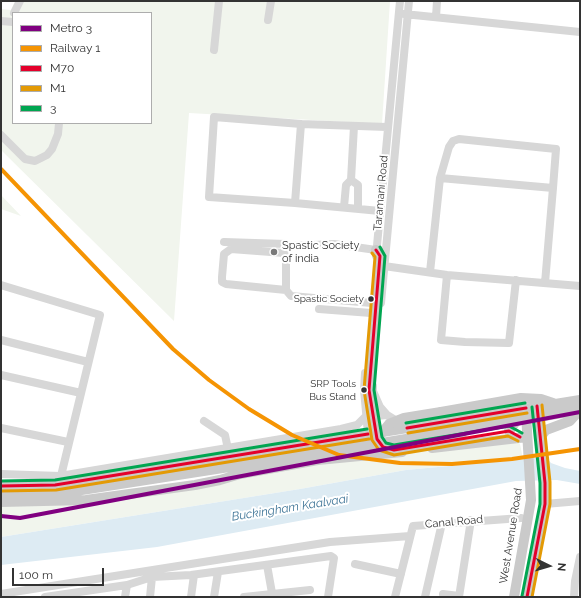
<!DOCTYPE html>
<html>
<head>
<meta charset="utf-8">
<style>
	body { margin:0 }
	#map { position:relative; width:581px; height:598px; overflow:hidden; background:#fff; font-family:Raleway,sans-serif }
	canvas { display:block }
	.frame { position:absolute; inset:0; border:2px solid #333; pointer-events:none }
	.legend { position:absolute; left:12px; top:12px; width:140px; height:112px; box-sizing:border-box; background:#fff; border:1px solid #adadad; margin:0; padding:5px 7px; list-style:none; font-size:12px; color:#333 }
	.legend li { display:flex; align-items:center; gap:8px; height:20px }
	.legend b { width:20px; border:1px solid #adadad }
	.north { position:absolute; left:529px; top:546px; width:40px; height:40px; -webkit-text-stroke:3px #fff; paint-order:stroke; rotate:95deg; font-size:11px; font-weight:700; line-height:16px; text-align:center; color:#333 }
	.north::after { content:''; display:block; margin:auto; width:14px; height:18px; background:#333; clip-path:polygon(50% 0,100% 100%,50% 72%,0 100%) }
	.scale { position:absolute; left:12px; top:568px; width:92px; height:18px; box-sizing:border-box; border:2px solid #333; border-top:0; padding-left:5px; font-size:12px; line-height:14px; white-space:nowrap; color:#333; -webkit-text-stroke:3px #fff; paint-order:stroke }
</style>
</head>
<body>
<div id="map">
<canvas width="581" height="598"></canvas>
<div class="frame"></div>
<ul class="legend">
<li><b style="height:5px;background:#800080"></b>Metro 3</li>
<li><b style="height:5px;background:#f59403"></b>Railway 1</li>
<li><b style="height:5px;background:#e4002b"></b>M70</li>
<li><b style="height:5px;background:#e39a05"></b>M1</li>
<li><b style="height:5px;background:#00a651"></b>3</li>
</ul>
<div class="north">N</div>
<div class="scale">100 m</div>
</div>
<script>
const ctx = document.querySelector('canvas').getContext('2d');
ctx.lineJoin = 'round';
function fill(path, color) {
  ctx.fillStyle = color;
  ctx.fill(path, 'evenodd');
}
function poly(rows) {
  const path = new Path2D();
  for (const r of rows) {
    path.moveTo(r[0], r[1]);
    for (let i = 2; i < r.length; i += 2) path.lineTo(r[i], r[i + 1]);
  }
  return path;
}
function strokePath(path, color, width, dash) {
  ctx.strokeStyle = color;
  ctx.lineWidth = width;
  ctx.lineCap = dash ? 'butt' : 'round';
  ctx.setLineDash(dash || []);
  ctx.stroke(path);
}
function drawText(font, color, halo, rows, align = 'center') {
  ctx.font = font + ' Raleway,sans-serif';
  ctx.lineWidth = 4;
  ctx.setLineDash([]);
  ctx.textBaseline = 'middle';
  ctx.strokeStyle = halo;
  ctx.fillStyle = color;
  for (const [text, x, y, turn = 0] of rows) {
    ctx.save();
    ctx.translate(x, y);
    ctx.rotate((+turn || 0) * Math.PI / 180);
    ctx.textAlign = isNaN(turn) ? turn : align;
    if (halo) ctx.strokeText(text, 0, 0);
    ctx.fillText(text, 0, 0);
    ctx.restore();
  }
}
const green = poly([
	[15,1,390,1,382,124,189,113,174,321,1,150,1,9,11,10],
	[13,13,151,13,151,123,13,123],
	[1,195,21,216,1,209],
	[517,440,520,444,523,459,406,470,300,489,1,537,1,506,254,475,442,446]
]);
const water = poly([
	[546,457,551,463,565,468,580,471,580,484,557,480,516,481,157,547,1,565,1,537,300,489,406,470]
]);
const minor = poly([
	[14,13,20,1],
	[404,14,580,32],
	[436,17,437,1],
	[268,20,271,1],
	[1,21,13,22],
	[214,50,219,1],
	[354,126,351,180,358,185,358,209],
	[1,135,25,159,35,161,47,155,52,149,58,134,59,123],
	[440,178,449,147,453,141,459,139,556,149,553,188],
	[295,203,209,197,214,117,301,124],
	[344,207,346,185,351,180],
	[380,211,295,203,301,124,387,127],
	[224,242,286,244,292,246,334,244,376,250],
	[376,256,400,1],
	[384,266,447,275,580,286],
	[430,272,440,178,553,188,545,283],
	[447,275,441,340,465,342,509,343,516,280],
	[1,285,100,315,60,480],
	[286,290,226,284,222,282,222,277,224,254,231,249,284,253,286,256,286,290,291,296,372,303],
	[381,303,409,1],
	[319,309,371,313],
	[1,340,88,362],
	[365,373,364,390,368,434],
	[1,375,81,393],
	[373,386,373,391,380,407,387,415,400,423],
	[204,421,225,435,228,449],
	[1,428,68,442],
	[1,474,60,476,341,429,357,425,365,417,387,415],
	[545,504,580,501],
	[355,564,401,574],
	[267,565,272,593],
	[1,594,330,542,410,536],
	[443,594,459,596],
	[45,597,127,585,152,577,191,575,331,556,334,558,328,597],
	[125,597,127,585],
	[150,597,152,577],
	[191,597,194,575],
	[214,597,218,572],
	[244,597,310,590],
	[395,597,413,526,521,518],
	[425,597,442,523],
	[459,597,471,520],
	[574,597,575,581,580,557]
]);
const major = poly([
	[374,326,380,256,376,250],
	[441,412,521,398,541,399,553,403],
	[509,431,517,420],
	[539,439,546,430,570,421,579,411],
	[432,448,527,437],
	[1,486,55,485,580,400],
	[1,495,56,494,370,445,580,410],
	[1,502,86,500,195,485,220,480,240,474,318,460,402,452],
	[514,597,531,500,526,413],
	[527,597,545,504,545,483,537,412]
]);
const majorBridge = poly([
	[374,326,369,390,372,415,377,439,383,447,394,450,462,438],
	[377,439,389,424,404,418,441,412]
]);
const bus1 = poly([
	[376,250,380,256,369,390,377,439,383,447,394,450,509,431,520,437],
	[407,428,526,408],
	[1,486,55,485,368,434],
	[527,597,545,504,545,483,537,406]
]);
const bus2 = poly([
	[372,253,375,257,364,390,372,440,379,450,394,455,508,436,518,441],
	[408,433,527,413],
	[1,491,56,490,369,439],
	[532,597,550,504,550,482,542,405]
]);
const bus3 = poly([
	[380,247,385,256,374,390,382,437,386,443,394,445,509,426,522,433],
	[406,423,525,403],
	[1,481,55,480,367,429],
	[522,596,540,504,540,483,532,407]
]);
const rail1 = poly([
	[1,169,173,349,209,380,249,409,292,435,339,455,400,463,452,464,512,459,580,449]
]);
const metro1 = poly([
	[1,516,20,518,580,412]
]);
const markers = [
	[274,252,4,"#7a7a7a"],
	[371,299,3.5,"#333"],
	[364,390,3.5,"#333"]
];
const busNames = [
	["Spastic Society",364,299],
	["SRP Tools",356,384],
	["Bus Stand",356,397]
];
const streetNames = [
	["Taramani Road",381,193,-85],
	["Canal Road",454,522,-5],
	["West Avenue Road",511,536,-81]
];
const poiNames = [
	["Spastic Society",282,246],
	["of india",282,259]
];
const waterNames = [
	["Buckingham Kaalvaai",290,508,-9]
];
fill(green, '#f1f5ed');
fill(water, '#ddebf3');
strokePath(minor, '#d7d7d7', 8);
strokePath(major, '#cacaca', 10);
strokePath(majorBridge, '#cacaca', 10);
strokePath(bus1, '#e4002b', 3);
strokePath(bus2, '#e39a05', 3);
strokePath(bus3, '#00a651', 3);
strokePath(rail1, '#f59403', 4);
strokePath(metro1, '#800080', 4);
for (const [x, y, r, color] of markers) {
  const dot = new Path2D();
  dot.arc(x, y, r, 0, 2 * Math.PI);
  ctx.fillStyle = color;
  ctx.fill(dot);
  strokePath(dot, '#fff', 1.5);
}
drawText('10px', '#333', '#fff', busNames, 'right');
drawText('11px', '#333', '#fff', streetNames);
drawText('11px', '#333', '#fff', poiNames, 'left');
drawText('italic 12px', '#3f7597', '#fff', waterNames);
</script>
</body>
</html>
